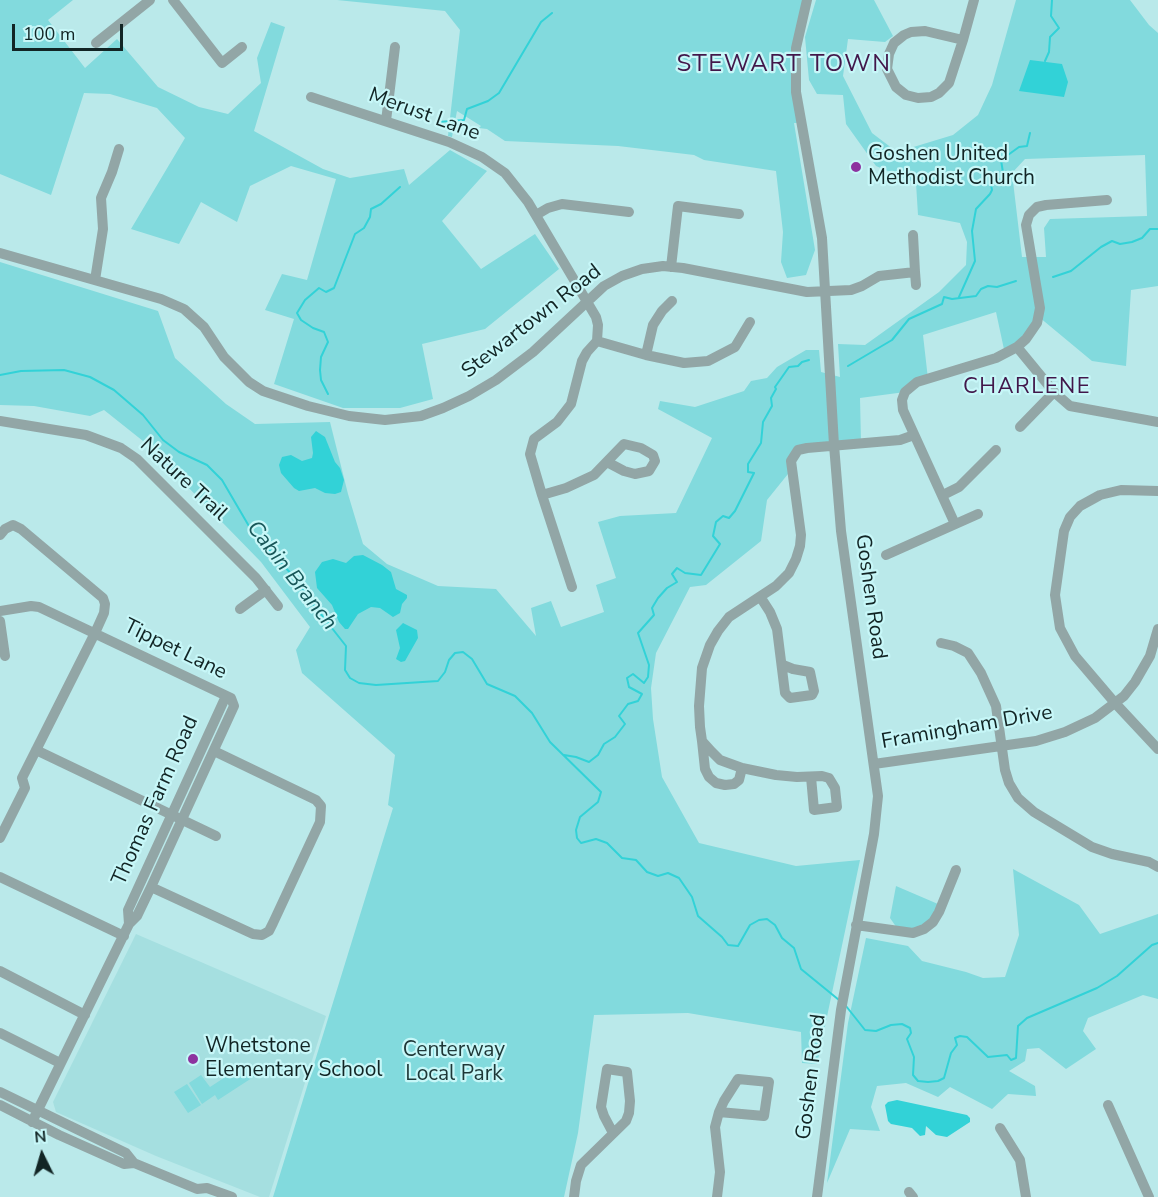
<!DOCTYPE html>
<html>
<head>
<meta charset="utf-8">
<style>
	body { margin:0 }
	#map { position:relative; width:1158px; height:1197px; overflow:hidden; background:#bae9ea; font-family:"Nunito Sans",sans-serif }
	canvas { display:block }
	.north { position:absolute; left:12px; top:1125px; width:60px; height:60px; -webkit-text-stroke:4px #c7f7f8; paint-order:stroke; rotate:355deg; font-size:16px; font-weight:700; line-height:24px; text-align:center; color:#122525 }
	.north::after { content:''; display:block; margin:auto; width:21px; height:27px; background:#122525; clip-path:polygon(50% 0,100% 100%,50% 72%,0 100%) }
	.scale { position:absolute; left:12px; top:24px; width:111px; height:27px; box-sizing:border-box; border:3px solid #122525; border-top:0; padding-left:8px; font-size:18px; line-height:21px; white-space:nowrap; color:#122525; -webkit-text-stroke:4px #c7f7f8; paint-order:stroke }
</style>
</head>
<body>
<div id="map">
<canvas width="1158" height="1197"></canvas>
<div class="north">N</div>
<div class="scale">100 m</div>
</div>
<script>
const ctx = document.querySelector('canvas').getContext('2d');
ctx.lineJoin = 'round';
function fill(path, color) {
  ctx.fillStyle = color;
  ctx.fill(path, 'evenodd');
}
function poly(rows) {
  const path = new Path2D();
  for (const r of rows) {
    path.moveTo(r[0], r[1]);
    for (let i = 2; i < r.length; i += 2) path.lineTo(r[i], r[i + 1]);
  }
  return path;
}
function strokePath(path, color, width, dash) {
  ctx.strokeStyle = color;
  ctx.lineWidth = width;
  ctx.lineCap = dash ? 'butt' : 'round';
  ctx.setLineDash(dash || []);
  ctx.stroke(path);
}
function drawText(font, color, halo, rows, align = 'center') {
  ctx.font = font + ' "Nunito Sans",sans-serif';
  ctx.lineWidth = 4.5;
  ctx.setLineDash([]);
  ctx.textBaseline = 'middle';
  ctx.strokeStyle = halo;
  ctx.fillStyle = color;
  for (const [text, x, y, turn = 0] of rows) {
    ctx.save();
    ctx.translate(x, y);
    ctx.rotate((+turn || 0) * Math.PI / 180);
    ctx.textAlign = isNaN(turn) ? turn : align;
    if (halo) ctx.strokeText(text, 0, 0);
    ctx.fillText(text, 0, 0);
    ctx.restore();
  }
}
const built = poly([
	[136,934,326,1016,269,1197,260,1197,156,1156,56,1112,53,1102]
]);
const green = poly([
	[0,0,73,0,48,20,85,68,117,39,158,87,199,107,228,114,261,83,257,58,271,22,285,27,254,131,323,169,350,178,404,169,409,185,450,150,487,171,442,221,481,269,535,234,559,269,485,329,422,344,433,399,400,408,343,408,274,384,294,319,265,310,282,274,307,280,336,179,291,166,250,186,237,222,201,202,179,244,131,229,185,138,157,108,110,94,84,93,51,195,0,174],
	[337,0,806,0,796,39,798,123,794,123,815,250,806,275,787,278,781,262,783,232,776,171,704,160,694,155,618,146,505,141,487,129,479,128,481,126,457,111,452,137,448,136,460,30,445,11],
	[816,0,874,0,893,36,885,42,848,39,843,76,872,133,897,152,953,135,978,115,992,85,1016,0,1130,0,1149,25,1158,33,1158,286,1131,290,1126,366,1092,361,1039,317,1037,323,1005,354,996,312,923,335,928,379,905,392,860,398,861,443,798,450,792,469,767,500,761,541,706,585,690,587,656,653,651,688,653,719,662,777,699,843,796,866,860,860,817,1064,802,1063,801,1032,688,1013,594,1015,578,1133,564,1197,273,1197,393,808,388,805,395,755,302,673,296,650,310,627,261,562,143,441,104,410,90,416,34,406,0,405,0,262,158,311,175,358,226,404,255,424,330,422,348,494,363,544,387,564,438,586,496,589,536,636,531,608,551,601,561,627,604,612,596,585,616,578,598,522,620,516,676,513,712,438,658,409,660,401,695,407,744,391,751,381,767,378,777,367,806,350,819,350,821,372,840,377,838,344,865,345,939,292,966,265,967,242,960,223,918,215,916,183,876,166,846,124,843,95,817,94,809,80,805,37],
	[1145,155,1147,216,1050,219,1044,228,1046,257,1022,257,1012,173,1025,159],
	[1013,869,1079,905,1100,934,1158,914,1158,999,1143,995,1088,1018,1083,1031,1096,1049,1066,1069,1039,1048,1027,1049,1025,1061,1009,1071,1035,1086,1036,1096,1008,1094,992,1109,950,1087,938,1097,906,1083,877,1086,871,1107,880,1131,850,1129,827,1183,848,1023,866,938,908,946,922,961,966,972,983,978,1005,977,1019,935],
	[896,886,938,904,931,919,917,928,897,928,890,918],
	[238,1064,258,1074,218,1100,215,1095,202,1104,189,1083,201,1075,210,1087,230,1074],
	[187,1084,201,1105,188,1113,174,1092]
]);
const water = poly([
	[1030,60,1062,64,1068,82,1064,97,1019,91],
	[316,431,325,437,335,462,340,468,344,480,341,492,335,494,325,493,315,488,299,491,294,488,281,473,279,465,282,457,291,455,302,461,312,458,313,453,311,437],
	[363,555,382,565,391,572,396,589,407,595,407,598,402,604,400,613,393,617,380,608,371,607,358,614,348,629,345,629,339,622,332,605,317,588,315,572,322,562,333,559,346,563,354,556],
	[403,623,417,630,418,638,405,661,401,662,396,659,400,648,396,630],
	[897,1100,967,1115,970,1118,970,1122,947,1137,936,1135,926,1126,925,1135,920,1136,912,1128,891,1124,888,1121,885,1105,888,1102]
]);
const stream = poly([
	[1045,61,1049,52,1050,37,1059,28,1051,16,1052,0],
	[438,122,464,120,467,109,488,101,499,93,541,22,552,13],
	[1053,277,1071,271,1101,247,1112,241,1120,244,1132,242,1142,238,1150,229,1158,229],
	[959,297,975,261,972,231,976,209,990,194,992,190,990,180,1004,179,1001,160,1019,147,1027,146,1030,133],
	[848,366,892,340,909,319,942,304,944,297,952,299,976,296,981,289,988,286,997,287,1016,281],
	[0,375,21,371,64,370,90,377,114,390,143,415,163,440,179,452,207,465,222,480,253,533,297,580,313,604,346,646,345,670,350,678,359,683,376,685,438,681,445,672,449,660,455,653,463,652,472,659,487,684,515,696,532,713,550,742,601,792,598,802,580,817,576,830,577,838,581,843,596,839,607,843,622,858,636,860,647,872,658,876,668,873,679,878,692,897,698,916,722,937,728,945,738,946,750,925,759,920,767,919,775,925,782,938,794,948,801,969,839,1000],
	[328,394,321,380,320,370,321,357,328,342,324,332,313,328,301,320,297,313,305,300,319,288,326,292,334,288,355,234,364,228,370,217,371,209,381,204,400,187],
	[564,755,576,757,589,762,598,755,604,744,615,737,625,724,619,716,628,704,638,701,642,694,629,687,627,678,633,674,644,683,648,677,649,665,638,633,654,615,652,608,658,598,667,588,677,582,672,574,677,568,685,573,701,575,720,544,713,536,716,522,723,516,729,518,735,511,754,473,748,472,748,464,761,443,763,422,772,406,771,398,776,389,775,387,789,367,798,366,802,362,809,360],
	[846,1006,865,1030,876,1031,891,1025,902,1024,910,1028,911,1033,907,1039,914,1057,913,1075,918,1081,928,1082,938,1081,944,1078,951,1053,957,1045,955,1038,960,1036,967,1037,988,1057,1007,1055,1011,1060,1016,1058,1018,1026,1027,1018,1097,988,1117,976,1152,945,1158,943]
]);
const minor = poly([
	[173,0,222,63,242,47],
	[807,0,796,48,796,92,822,238,834,445,841,531,878,796,874,834,841,1010,817,1197],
	[925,31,963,40,949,83,939,93,931,97,918,98,906,95,896,87,887,69,889,54,894,43,904,35,911,32,925,31],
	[963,40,974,0],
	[96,43,150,0],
	[311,97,449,142,482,157,505,173,528,202,596,317,598,325,597,341,587,352,582,361,571,404,557,422,534,439,530,454,542,495,572,587],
	[386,121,395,47],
	[536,215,548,208,562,204,629,212],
	[0,253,161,299,184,309,204,327,224,357,249,382,263,391,308,406,349,416,385,420,421,416,443,408,469,396,496,380,533,352,604,286,622,276,642,269,663,266,683,268,807,292,851,290,862,286,879,276,915,272,913,235],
	[671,267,678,206,739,214],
	[915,272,916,285],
	[95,280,103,229,101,198,112,172,119,149],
	[597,341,646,355,684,363,708,361,735,347,750,322],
	[1017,347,1026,339,1037,323,1040,308,1026,225,1029,215,1037,207,1046,205,1107,200],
	[646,355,653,325,662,311,672,301],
	[0,421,86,435,121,448,137,459,256,578,278,606],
	[1020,427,1054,392],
	[1158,491,1121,490,1100,495,1080,506,1070,517,1064,531,1055,595,1060,628,1075,656,1115,703,1158,749],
	[542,495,566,488,594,475,624,444,641,448,653,455,655,461,649,471,635,474,624,471,607,462],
	[943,495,959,487,996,450],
	[955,524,903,410,902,400,905,392,917,382,996,358,1017,347,1054,392,1070,406,1158,422],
	[0,535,5,529,13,525,21,529,103,598,105,604,104,613,95,633,22,778,25,788,0,838],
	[886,555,978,514],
	[761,598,770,612,777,629,785,693,790,698,812,695,814,691,810,672,793,669,783,665],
	[240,609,266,590],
	[0,611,31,606,39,607,231,698,234,706,151,887,137,916,129,924,32,1122],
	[0,621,5,656],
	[941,643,954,646,968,653,981,673,996,706,1005,770,1009,783,1018,798,1034,812,1092,847,1112,854,1149,862,1158,867],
	[702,741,705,769,709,777,716,783,725,785,734,784,739,780,742,768],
	[36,750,216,836],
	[874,764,1036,741,1065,732,1095,718,1124,696,1135,682,1150,656,1158,629],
	[811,777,814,810,837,807,835,788,829,778,822,776,797,777,776,775,742,768,720,760,712,752,702,741,700,727,699,706,702,668,710,645,718,631,729,617,776,586,789,573,796,559,800,546,801,535,791,461,798,450,807,448,900,440,914,435],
	[0,877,124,936],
	[151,887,253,934,262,935,269,931,273,923,320,822,321,806,316,800,214,751],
	[129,924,128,910,226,696],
	[856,925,913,933,924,929,933,922,939,912,956,870],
	[0,971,85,1015],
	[0,1033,60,1063],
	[0,1092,126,1153,134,1163],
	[0,1105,59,1135,124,1164,134,1163,197,1189,207,1188,232,1197],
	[1108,1105,1149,1197],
	[1000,1128,1020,1160,1026,1197],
	[909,1192,913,1197],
	[574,1197,576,1181,581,1165,626,1121,629,1113,630,1101,627,1072,607,1069,601,1107,604,1116,613,1133],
	[717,1197,720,1172,715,1127,719,1112,724,1101,738,1079,769,1082,764,1116,719,1112]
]);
const markers = [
	[856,167,6,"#8d339f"],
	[193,1059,6,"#8d339f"]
];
const streetNames = [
	["Merust Lane",424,115,20],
	["Stewartown Road",532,322,-38],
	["Nature Trail",183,480,43],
	["Goshen Road",870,597,82],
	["Tippet Lane",175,650,26],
	["Framingham Drive",967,728,-10],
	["Thomas Farm Road",156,801,-66],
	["Goshen Road",812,1077,-83]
];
const poiNames = [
	["Goshen United",868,155],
	["Methodist Church",868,179],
	["Whetstone",205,1047],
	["Elementary School",205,1071]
];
const parkNames = [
	["Centerway",454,1051],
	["Local Park",454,1075]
];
const neighbourhoodNames = [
	["CHARLENE",1027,388]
];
const waterNames = [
	["Cabin Branch",291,576,52]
];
const quarterNames = [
	["STEWART TOWN",784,65]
];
fill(built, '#a5dfe0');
fill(green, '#82dadd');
fill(water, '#32d2d7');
strokePath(stream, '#32d2d7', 2);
strokePath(minor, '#92a6a6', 10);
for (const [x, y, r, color] of markers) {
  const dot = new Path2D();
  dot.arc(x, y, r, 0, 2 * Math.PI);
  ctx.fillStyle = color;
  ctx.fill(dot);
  strokePath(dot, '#c7f7f8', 2);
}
drawText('21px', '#122525', '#c7f7f8', streetNames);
drawText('21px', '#122525', '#c7f7f8', poiNames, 'left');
drawText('21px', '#1e3737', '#c7f7f8', parkNames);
ctx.letterSpacing = '1.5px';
drawText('22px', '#42174a', '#c7f7f8', neighbourhoodNames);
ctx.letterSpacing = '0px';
drawText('italic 22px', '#185759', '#c7f7f8', waterNames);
ctx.letterSpacing = '1.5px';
drawText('24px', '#42174a', '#c7f7f8', quarterNames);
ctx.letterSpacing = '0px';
</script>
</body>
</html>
